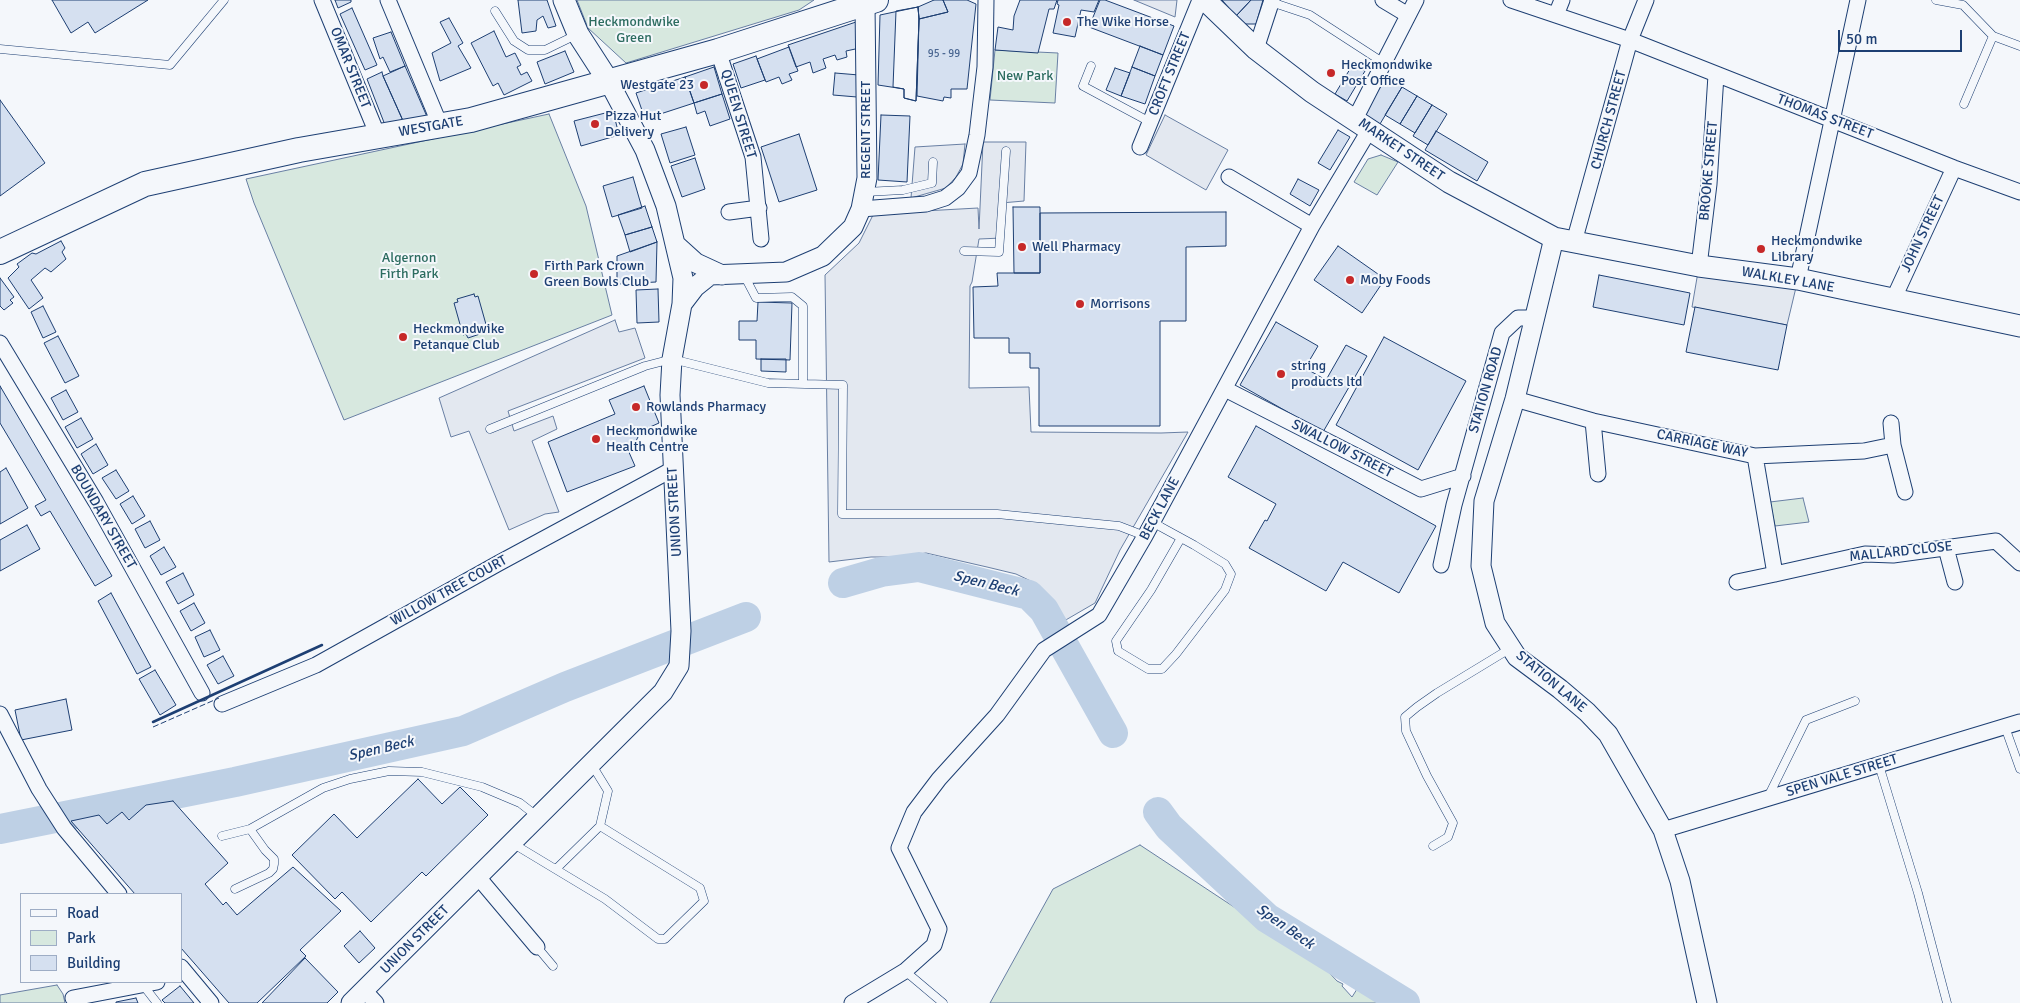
<!DOCTYPE html>
<html>
<head>
<meta charset="utf-8">
<style>
	body { margin:0 }
	#map { position:relative; width:2020px; height:1003px; overflow:hidden; background:#f4f7fb; font-family:Signika,sans-serif }
	canvas { display:block }
	.legend { position:absolute; left:20px; top:893px; width:162px; height:90px; box-sizing:border-box; background:#f4f7fb; border:1px solid #9eadc5; margin:0; padding:6px 9px; list-style:none; font-size:15px; color:#1d3f73 }
	.legend li { display:flex; align-items:center; gap:10px; height:25px }
	.legend b { width:25px; border:1px solid #9eadc5 }
	.scale { position:absolute; left:1838px; top:30px; width:124px; height:22px; box-sizing:border-box; border:2px solid #1d3f73; border-top:0; padding-left:6px; font-size:15px; line-height:18px; white-space:nowrap; color:#1d3f73; -webkit-text-stroke:4px #f4f7fb; paint-order:stroke }
</style>
</head>
<body>
<div id="map">
<canvas width="2020" height="1003"></canvas>
<ul class="legend">
<li><b style="height:6px;background:#f4f7fb"></b>Road</li>
<li><b style="height:14px;background:#d7e8df"></b>Park</li>
<li><b style="height:14px;background:#d5e0f0"></b>Building</li>
</ul>
<div class="scale">50 m</div>
</div>
<script>
const context = document.querySelector('canvas').getContext('2d');
context.lineJoin = 'round';
function fillPath(path, color) { context.fillStyle = color; context.fill(path, 'evenodd'); }
const poly = rows => new Path2D(rows.map(r => 'M' + r).join(''));
function strokePath(path, color, width, dash) { context.strokeStyle = color; context.lineWidth = width; context.lineCap = dash ? 'butt' : 'round'; context.setLineDash(dash || []); context.stroke(path); }
function write(font, color, halo, rows, align = 'center') {
  context.font = font + ' Signika,sans-serif'; context.lineWidth = 4; context.setLineDash([]); context.textBaseline = 'middle'; context.strokeStyle = halo; context.fillStyle = color; for (const [text, x, y, turn = 0] of rows) {
    context.save(); context.translate(x, y); context.rotate((+turn || 0) * Math.PI / 180); context.textAlign = isNaN(turn) ? turn : align; if (halo) context.strokeText(text, 0, 0); context.fillText(text, 0, 0); context.restore();
  }
}
const green = poly([
	[577,0,814,0,799,10,626,63,588,28,577,0],
	[995,50,1058,53,1055,103,990,100,995,50],
	[549,114,586,206,612,315,344,420,254,203,246,179,549,114],
	[1381,155,1398,162,1377,195,1354,182,1368,159,1381,155],
	[1803,498,1809,522,1775,526,1770,502,1803,498],
	[1140,845,1322,965,1337,981,1343,984,1342,986,1352,997,1364,978,1411,1003,990,1003,1053,889,1140,845],
	[57,985,63,994,65,1003,0,1003,0,995,57,985]
]);
fillPath(green, '#d7e8df');
strokePath(green, '#687fa3', 1);
const parking = poly([
	[1134,0,1177,0,1175,17,1134,0],
	[1165,115,1228,150,1206,190,1146,155,1165,115],
	[983,142,1026,142,1024,201,1001,203,1002,238,979,239,972,282,970,286,969,388,1029,387,1031,432,1161,433,1188,432,1120,550,1095,603,1064,621,1037,584,1016,574,987,567,926,553,898,557,871,557,829,562,825,275,859,243,875,211,887,213,978,208,979,229,983,142],
	[965,144,963,164,956,177,946,188,911,198,915,147,965,144],
	[1699,266,1798,279,1787,325,1692,307,1699,266],
	[615,320,619,332,635,328,645,358,508,411,514,431,553,416,557,429,532,441,559,512,545,514,509,530,469,431,451,437,439,398,615,320]
]);
fillPath(parking, '#e3e8f0');
strokePath(parking, '#687fa3', 1);
strokePath(poly([
	[843,583,881,572,919,567,1029,595,1044,610,1113,733],
	[1158,812,1169,827,1267,918,1405,1003],
	[0,829,235,782,463,731,565,687,746,617]
]), '#bed0e5', 30);
const building = poly([
	[52,0,148,0,95,33,88,22,71,33,52,0],
	[335,0,351,0,351,2,338,8,335,0],
	[518,0,547,0,556,26,548,28,543,16,537,20,536,31,522,33,518,0],
	[934,0,943,0,948,12,919,19,918,7,934,0],
	[943,0,967,0,976,4,967,89,951,89,951,98,944,97,943,101,917,96,919,19,948,12,943,0],
	[1020,0,1057,0,1054,9,1049,9,1038,53,995,50,998,27,1013,30,1014,16,1020,0],
	[1058,0,1099,0,1094,12,1081,10,1075,37,1053,33,1059,5,1057,4,1058,0],
	[1100,0,1105,0,1174,26,1163,55,1089,27,1100,0],
	[1222,0,1251,0,1236,16,1222,0],
	[1251,0,1263,0,1256,24,1245,24,1236,16,1251,0],
	[918,7,919,19,916,101,904,98,904,89,878,85,880,15,918,7],
	[918,7,919,19,916,101,904,98,904,89,893,87,896,11,918,7],
	[352,8,377,65,365,70,340,14,352,8],
	[449,18,463,43,458,46,471,68,440,81,432,53,451,43,440,22,449,18],
	[859,21,860,48,846,51,847,57,837,60,835,55,823,59,826,68,813,73,810,62,796,67,788,45,859,21],
	[494,31,506,57,515,53,521,65,517,67,521,75,527,72,532,81,504,95,498,83,493,86,471,43,494,31],
	[391,32,405,66,390,72,383,57,380,59,373,38,391,32],
	[1140,46,1163,55,1155,76,1132,67,1140,46],
	[789,47,798,71,789,74,792,80,782,84,779,77,766,82,757,59,789,47],
	[565,51,574,72,545,84,537,62,565,51],
	[756,56,765,80,741,88,733,64,756,56],
	[1353,64,1365,71,1347,101,1335,94,1353,64],
	[405,66,428,119,404,123,383,76,405,66],
	[714,67,722,94,694,103,685,77,714,67],
	[1132,67,1155,76,1145,104,1121,96,1132,67],
	[1115,68,1130,73,1121,96,1106,90,1115,68],
	[382,72,383,76,404,123,385,125,367,79,382,72],
	[835,73,859,75,857,97,833,95,835,73],
	[685,77,694,103,645,119,636,93,685,77],
	[1386,77,1402,87,1380,124,1364,114,1386,77],
	[1402,87,1417,96,1400,124,1385,115,1402,87],
	[722,94,730,119,710,126,705,111,697,114,694,103,722,94],
	[1417,96,1432,105,1415,133,1400,124,1417,96],
	[0,100,45,163,0,196,0,100],
	[1432,105,1447,114,1428,145,1413,136,1432,105],
	[613,111,619,135,581,146,574,121,613,111],
	[881,115,910,116,907,182,878,180,881,115],
	[686,127,695,155,670,163,661,134,686,127],
	[1338,130,1350,137,1330,170,1318,163,1338,130],
	[1436,131,1488,162,1477,181,1425,150,1436,131],
	[799,134,817,190,779,202,761,147,799,134],
	[695,158,705,189,682,197,671,166,695,158],
	[633,177,642,208,612,217,603,186,633,177],
	[1298,179,1319,190,1310,206,1290,194,1298,179],
	[645,206,652,227,625,235,618,215,645,206],
	[1013,207,1040,207,1040,273,1014,273,1013,207],
	[1226,212,1226,246,1186,247,1186,321,1160,321,1160,426,1039,426,1039,368,1030,368,1030,353,1009,353,1009,338,974,338,973,287,998,286,997,273,1040,273,1040,213,1226,212],
	[652,227,657,242,630,252,625,235,652,227],
	[61,241,65,248,62,252,66,259,51,272,45,268,31,280,43,298,29,309,8,278,19,267,17,264,32,253,36,254,61,241],
	[657,242,656,282,617,284,617,256,657,242],
	[1338,246,1385,279,1362,313,1314,280,1338,246],
	[1599,275,1690,293,1684,325,1593,307,1599,275],
	[0,278,14,297,10,300,13,303,4,310,0,306,0,278],
	[658,289,659,322,637,323,636,290,658,289],
	[474,294,475,297,478,296,487,328,485,328,486,332,468,338,466,334,463,335,454,303,458,302,457,299,474,294],
	[758,302,792,303,790,360,756,359,756,340,739,340,739,321,757,321,758,302],
	[43,306,56,332,43,338,31,312,43,306],
	[1695,307,1787,325,1778,370,1686,352,1695,307],
	[1276,322,1318,346,1305,368,1326,380,1346,345,1367,356,1323,432,1240,385,1276,322],
	[58,336,79,376,65,383,44,343,58,336],
	[1384,337,1466,381,1418,470,1336,425,1384,337],
	[761,359,786,359,786,372,761,371,761,359],
	[0,386,112,576,95,586,50,511,41,516,35,506,46,500,0,423,0,386],
	[644,386,659,423,641,431,635,443,628,450,635,466,567,492,548,442,615,414,609,400,644,386],
	[66,390,78,412,63,420,51,398,66,390],
	[81,418,93,439,77,448,65,427,81,418],
	[1256,426,1436,526,1399,593,1343,562,1326,591,1249,548,1265,520,1267,521,1276,504,1228,477,1256,426],
	[96,444,108,465,93,474,81,454,96,444],
	[6,468,28,508,0,524,0,472,6,468],
	[116,470,129,491,116,499,102,478,116,470],
	[133,496,145,516,132,524,120,504,133,496],
	[150,521,160,540,145,548,135,529,150,521],
	[27,525,40,549,0,571,0,540,27,525],
	[164,547,176,567,161,575,150,556,164,547],
	[183,573,194,595,178,604,166,582,183,573],
	[111,593,151,667,137,674,98,601,111,593],
	[194,603,205,623,191,631,180,611,194,603],
	[210,630,220,650,204,657,195,637,210,630],
	[223,656,234,676,218,684,207,665,223,656],
	[155,670,176,705,160,715,139,679,155,670],
	[66,699,72,730,21,740,15,710,66,699],
	[418,779,442,804,460,787,488,815,426,876,422,872,371,922,342,892,335,899,292,855,334,814,357,838,418,779],
	[173,801,228,863,205,884,223,905,226,902,237,915,293,867,341,911,300,950,306,956,257,1003,229,1003,181,948,181,894,135,894,71,821,99,815,107,824,122,812,129,820,146,805,173,801],
	[360,931,375,948,359,963,344,946,360,931],
	[305,958,338,992,327,1003,262,1003,305,958],
	[180,986,194,1003,165,1003,162,1000,180,986],
	[136,998,138,1003,116,1003,116,1002,136,998]
]);
fillPath(building, '#d5e0f0');
strokePath(building, '#1d3f73', 1);
const service = poly([
	[1936,0,1963,5,1993,36,2020,46],
	[1271,2,1310,15,1384,63],
	[495,11,514,41,528,50,545,50,578,34],
	[0,49,170,65,224,0],
	[1091,66,1083,86,1150,122],
	[1964,104,1993,36],
	[865,192,903,190,932,183,933,162],
	[964,251,999,252,1006,151],
	[744,275,756,298,792,297,803,306,803,384],
	[490,429,645,366,672,359,768,383,843,385,842,514,997,514,1119,526,1145,536],
	[1153,522,1161,527,1194,545,1225,564,1231,574,1225,590,1176,654,1162,669,1148,669,1118,651,1116,641,1151,590,1181,538],
	[2005,727,2020,769],
	[1879,765,1918,893,1947,1003],
	[1768,797,1806,720,1855,701],
	[222,836,250,829,323,788,350,779,389,771,422,772,482,787,520,803,538,817],
	[512,843,605,899,658,939,665,939,704,901,700,888,600,826,608,791,592,765],
	[1433,846,1448,837,1453,823,1427,776,1406,731,1405,717,1417,707,1437,693,1511,648],
	[556,869,600,826],
	[235,889,269,873,273,869,274,864,274,859,265,850,250,829],
	[537,947,553,966],
	[905,971,943,1003],
	[143,985,157,1003]
]);
const minor = poly([
	[322,0,378,136],
	[388,0,440,125],
	[1383,0,1408,15],
	[1511,0,1630,40,1954,168,2020,192],
	[1556,15,1562,0],
	[1256,49,1272,0],
	[718,51,753,157,761,239],
	[1355,119,1416,0],
	[1140,147,1200,0],
	[1229,177,1312,226],
	[861,209,926,204,945,198,958,188,969,173,977,135,985,67,986,0],
	[729,212,759,208],
	[1574,242,1630,40,1646,0],
	[1699,266,1709,184,1716,75],
	[1798,279,1858,0],
	[1893,300,1954,168],
	[0,343,96,502,202,693],
	[1225,389,1421,489,1463,476],
	[1515,399,1593,421,1755,456,1864,451,1893,445],
	[1593,421,1598,474],
	[1891,423,1893,445,1905,492],
	[1755,456,1775,574,1865,554,1893,555,1996,541,2020,563],
	[1946,548,1955,582],
	[1441,565,1454,505,1502,333,1518,318,1534,318],
	[1737,582,1775,574],
	[222,704,316,665,499,563,673,469],
	[0,714,39,789,64,828,119,894],
	[1663,830,2020,722],
	[478,877,537,947],
	[181,967,211,1003],
	[364,990,376,1003],
	[73,998,157,982],
	[852,1003,905,971,934,945,939,929,899,848,914,812,939,779,997,715,1044,650,1099,615,1145,536,1312,226,1370,129]
]);
const tertiary = poly([
	[1554,238,1515,399,1484,501,1481,566,1495,623,1517,657,1560,689,1587,712,1608,734,1663,830,1680,881,1707,1003],
	[675,244,696,263,722,275],
	[682,304,695,287,710,275,786,272,823,256,853,227,861,209,867,178,865,4],
	[351,1003,663,692,679,666,681,631,670,395,672,359,682,304,683,278,666,206,645,150,609,82]
]);
const secondary = poly([
	[564,0,578,34,609,82],
	[1205,0,1256,49,1312,92,1449,182,1554,238,1699,266,1798,279,2020,326]
]);
const primary = poly([
	[0,252,145,184,299,150,471,120,718,51,876,0]
]);
strokePath(service, '#1d3f73', 9);
strokePath(minor, '#1d3f73', 17);
strokePath(tertiary, '#1d3f73', 21);
strokePath(secondary, '#1d3f73', 23);
strokePath(primary, '#1d3f73', 26);
strokePath(service, '#f4f7fb', 8);
strokePath(minor, '#f4f7fb', 15);
strokePath(tertiary, '#f4f7fb', 19);
strokePath(secondary, '#f4f7fb', 21);
strokePath(primary, '#f4f7fb', 24);
strokePath(poly([
	[153,727,219,698]
]), '#1d3f73', 1, [6, 2.5]);
strokePath(poly([
	[153,722,322,645]
]), '#1d3f73', 2.5);
for (const [x, y, r, color] of [
	[1067,22,5,"#c62828"],
	[1331,73,5,"#c62828"],
	[704,85,5,"#c62828"],
	[595,124,5,"#c62828"],
	[1022,247,5,"#c62828"],
	[1761,249,5,"#c62828"],
	[534,274,5,"#c62828"],
	[1350,280,5,"#c62828"],
	[1080,304,5,"#c62828"],
	[403,337,5,"#c62828"],
	[1281,374,5,"#c62828"],
	[636,407,5,"#c62828"],
	[596,439,5,"#c62828"]
]) { const dot = new Path2D(); dot.arc(x, y, r, 0, 2 * Math.PI); context.fillStyle = color; context.fill(dot); strokePath(dot, '#f4f7fb', 2); }
write('11px', '#4b6792', null, [
	["95 - 99",944,54]
]);
write('14px', '#2c6c60', '#f4f7fb', [
	["Heckmondwike",634,22],
	["Green",634,38],
	["New Park",1025,76],
	["Algernon",409,258],
	["Firth Park",409,274]
]);
write('14px', '#1d3f73', '#f4f7fb', [
	["The Wike Horse",1077,22],
	["Heckmondwike",1341,65],
	["Post Office",1341,81],
	["Westgate 23",694,85,"right"],
	["Pizza Hut",605,116],
	["Delivery",605,132],
	["Heckmondwike",1771,241],
	["Library",1771,257],
	["Well Pharmacy",1032,247],
	["Firth Park Crown",544,266],
	["Green Bowls Club",544,282],
	["Moby Foods",1360,280],
	["Morrisons",1090,304],
	["Heckmondwike",413,329],
	["Petanque Club",413,345],
	["string",1291,366],
	["products ltd",1291,382],
	["Rowlands Pharmacy",646,407],
	["Heckmondwike",606,431],
	["Health Centre",606,447]
], 'left');
write('14px', '#1d3f73', '#f4f7fb', [
	["OMAR STREET",350,68,68],
	["CROFT STREET",1170,74,-68],
	["QUEEN STREET",738,114,73],
	["THOMAS STREET",1825,117,21],
	["CHURCH STREET",1609,120,-75],
	["WESTGATE",431,127,-10],
	["REGENT STREET",866,130,-90],
	["MARKET STREET",1401,150,34],
	["BROOKE STREET",1709,171,-85],
	["JOHN STREET",1923,234,-65],
	["WALKLEY LANE",1788,280,10],
	["STATION ROAD",1486,390,-74],
	["CARRIAGE WAY",1702,444,12],
	["SWALLOW STREET",1342,449,27],
	["BECK LANE",1160,509,-62],
	["UNION STREET",675,512,-93],
	["BOUNDARY STREET",103,517,60],
	["MALLARD CLOSE",1901,552,-6],
	["WILLOW TREE COURT",449,591,-29],
	["STATION LANE",1551,682,40],
	["SPEN VALE STREET",1842,776,-17],
	["UNION STREET",415,940,-45]
]);
write('italic 15px', '#1d3f73', '#f4f7fb', [
	["Spen Beck",986,584,14],
	["Spen Beck",381,749,-13],
	["Spen Beck",1285,927,35]
]);
</script>
</body>
</html>
